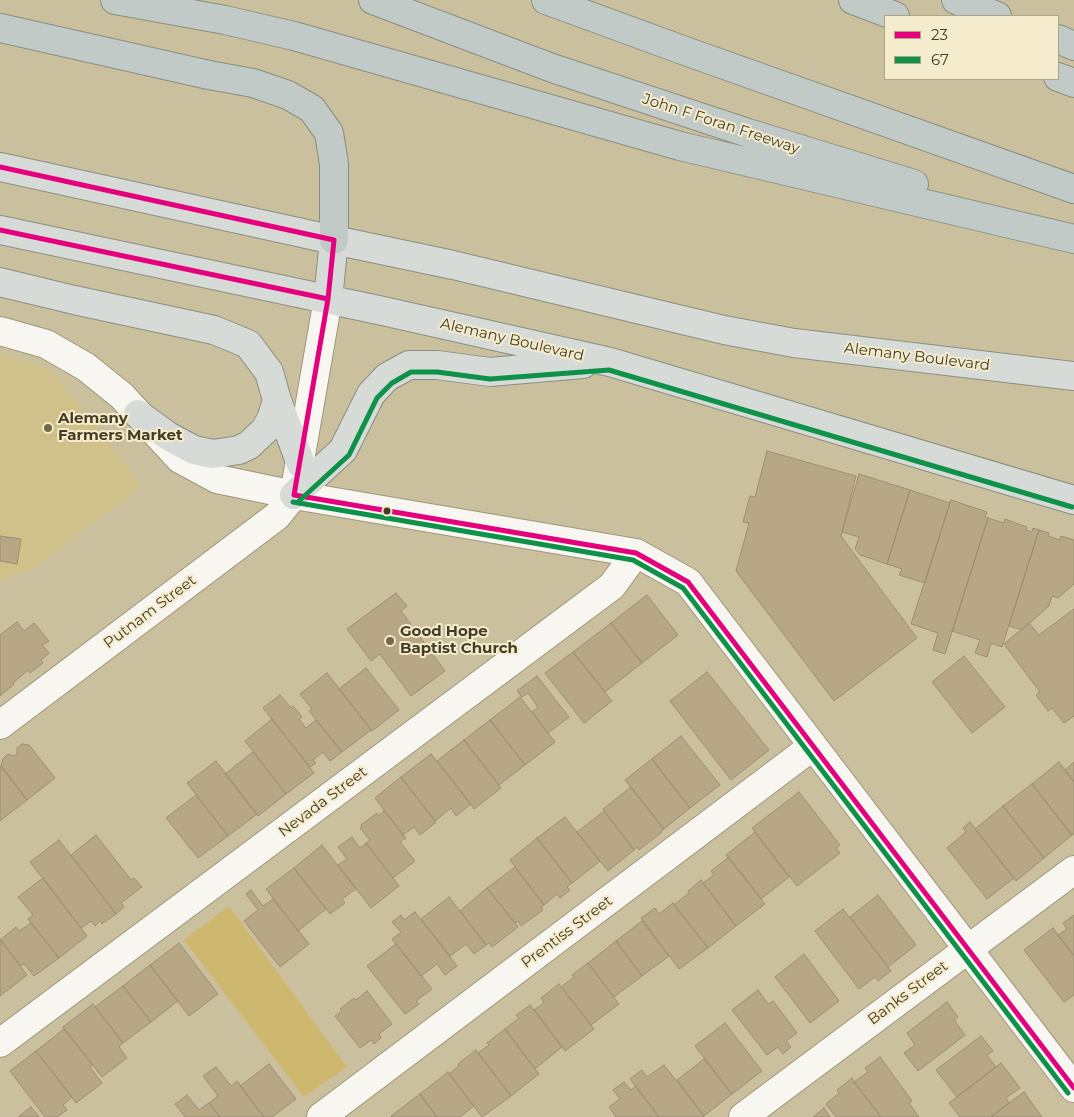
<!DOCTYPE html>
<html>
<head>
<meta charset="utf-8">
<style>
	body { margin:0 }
	#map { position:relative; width:1074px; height:1117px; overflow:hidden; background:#cbc09e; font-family:Montserrat,sans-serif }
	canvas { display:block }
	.legend { position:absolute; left:884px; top:15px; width:175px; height:65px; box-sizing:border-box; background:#f5ebcd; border:1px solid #aea589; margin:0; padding:6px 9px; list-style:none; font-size:15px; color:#443c23 }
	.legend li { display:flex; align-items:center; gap:10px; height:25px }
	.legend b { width:25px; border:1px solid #aea589 }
</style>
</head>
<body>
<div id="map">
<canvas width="1074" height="1117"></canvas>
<ul class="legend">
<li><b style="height:6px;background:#e5007d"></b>23</li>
<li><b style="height:6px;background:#0e9148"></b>67</li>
</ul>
</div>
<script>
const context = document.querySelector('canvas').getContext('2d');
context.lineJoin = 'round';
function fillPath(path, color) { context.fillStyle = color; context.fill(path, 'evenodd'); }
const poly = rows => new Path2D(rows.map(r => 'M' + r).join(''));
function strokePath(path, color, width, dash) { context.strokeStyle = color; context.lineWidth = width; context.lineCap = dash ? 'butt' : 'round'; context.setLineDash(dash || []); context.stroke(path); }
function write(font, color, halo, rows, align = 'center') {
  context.font = font + ' Montserrat,sans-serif'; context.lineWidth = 4; context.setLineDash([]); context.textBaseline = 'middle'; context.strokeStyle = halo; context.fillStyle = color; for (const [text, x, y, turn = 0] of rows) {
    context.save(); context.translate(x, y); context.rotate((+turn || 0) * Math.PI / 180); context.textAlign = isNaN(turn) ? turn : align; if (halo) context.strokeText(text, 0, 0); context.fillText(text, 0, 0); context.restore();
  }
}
fillPath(poly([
	[0,354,52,370,142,486,32,569,0,581]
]), '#d0c08a');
fillPath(poly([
	[229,906,347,1067,304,1097,184,940]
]), '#ceb870');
const building = poly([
	[767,451,856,476,841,536,917,638,834,701,736,571,749,523,743,522,750,496,755,497,767,451],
	[859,474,910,490,887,564,860,555,855,549,859,537,842,532,859,474],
	[910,490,950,503,925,583,899,575,902,569,887,564,910,490],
	[951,500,987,512,985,517,988,518,945,654,933,650,938,633,911,624,951,500],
	[988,518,1004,523,1005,519,1027,527,1026,530,1032,532,1033,528,1039,530,1002,647,991,643,987,657,975,653,980,640,952,631,988,518],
	[1039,530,1049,533,1048,536,1060,540,1061,536,1074,540,1074,584,1058,598,1052,596,1049,606,1022,630,1009,626,1039,530],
	[0,536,21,539,17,564,0,561,0,536],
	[396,593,407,606,401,611,445,671,411,696,380,654,371,661,347,629,396,593],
	[647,595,678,635,642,663,611,623,647,595],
	[1074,609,1074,716,1064,723,1052,708,1048,711,1036,695,1040,692,1004,644,1029,623,1039,635,1074,609],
	[17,622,24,631,34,623,49,641,42,645,49,653,41,660,43,663,30,673,28,670,13,683,14,684,0,696,0,635,17,622],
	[611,623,642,663,605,692,573,652,611,623],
	[573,652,612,701,584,723,545,673,573,652],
	[964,656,1005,707,972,733,932,682,964,656],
	[366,668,399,710,372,731,339,689,366,668],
	[707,672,769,750,731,780,670,701,707,672],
	[327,673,371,730,342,752,309,711,312,709,300,694,327,673],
	[537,676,569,717,548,733,532,712,538,707,528,693,522,697,517,691,537,676],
	[280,695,291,708,293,706,302,717,299,719,306,728,316,720,342,752,330,761,323,752,313,760,316,763,310,767,263,708,280,695],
	[520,697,555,742,525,765,490,720,520,697],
	[272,719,314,773,286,794,245,741,272,719],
	[490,720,525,765,499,785,464,740,490,720],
	[681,736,720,785,690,808,652,759,681,736],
	[464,740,501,788,474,809,437,761,464,740],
	[22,744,29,745,55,778,27,800,1,766,3,759,8,754,14,756,17,754,17,748,22,744],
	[253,752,286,794,258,816,225,774,253,752],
	[431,754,471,804,456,816,451,808,435,821,401,777,431,754],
	[652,759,690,808,664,829,625,780,652,759],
	[216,761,257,814,228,836,187,783,216,761],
	[1059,762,1074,782,1074,834,1072,835,1032,784,1059,762],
	[1074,762,1074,782,1065,770,1074,762],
	[1,766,27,800,0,821,0,767,1,766],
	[401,777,436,822,420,835,414,827,403,835,375,798,401,777],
	[1032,784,1072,835,1044,858,1003,806,1032,784],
	[631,787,664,829,661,831,662,832,639,850,637,847,634,850,603,809,631,787],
	[799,792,840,845,836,848,840,853,797,886,752,828,799,792],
	[196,795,228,836,198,858,166,818,196,795],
	[1003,806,1044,858,1016,881,975,829,1003,806],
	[384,811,406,838,400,842,415,861,393,878,366,843,370,840,360,828,362,827,361,825,377,813,378,816,384,811],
	[604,811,634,850,608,871,577,832,604,811],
	[565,817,600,861,572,883,537,838,565,817],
	[970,822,1014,878,987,899,947,848,966,832,963,828,970,822],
	[755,832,789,877,761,899,726,855,755,832],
	[96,835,131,880,134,878,142,887,121,903,124,907,116,914,71,855,96,835],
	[352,837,360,848,366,843,399,886,371,908,338,865,347,859,338,847,352,837],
	[537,838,572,883,567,887,570,890,560,898,557,894,544,905,510,860,537,838],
	[59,840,116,914,102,924,100,921,95,926,91,921,81,928,30,862,59,840],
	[322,845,356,889,342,899,345,903,330,914,294,868,322,845],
	[729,857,765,904,736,926,703,883,714,875,711,871,729,857],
	[515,867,544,905,541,907,543,910,521,926,518,921,515,923,487,888,515,867],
	[294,868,326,909,298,931,266,889,294,868],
	[43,878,87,936,59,958,28,919,33,915,18,897,43,878],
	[701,880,736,926,708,948,674,905,689,893,688,891,701,880],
	[487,888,518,927,492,947,489,943,486,945,460,911,487,888],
	[251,890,263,906,273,899,309,944,280,967,244,921,258,910,246,894,251,890],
	[878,895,916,945,888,967,850,917,878,895],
	[449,897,486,945,474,954,466,944,450,956,421,919,449,897],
	[673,903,708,948,679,969,641,918,655,908,659,914,673,903],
	[843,909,891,971,878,981,875,977,859,989,815,931,843,909],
	[415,912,457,966,445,975,437,964,421,976,392,939,401,932,392,922,401,915,404,920,415,912],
	[1074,915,1074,956,1058,935,1067,929,1063,923,1074,915],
	[642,921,669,956,642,976,616,941,642,921],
	[31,923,59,958,34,976,24,964,21,966,0,940,16,927,19,931,31,923],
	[1053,928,1074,956,1074,995,1064,1002,1024,950,1053,928],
	[0,939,27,975,0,996,0,939],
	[616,941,642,976,614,997,588,963,616,941],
	[179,943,218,994,189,1016,150,965,179,943],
	[396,944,432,989,416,1001,419,1004,405,1014,367,966,396,944],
	[804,954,839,1001,810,1023,775,977,804,954],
	[588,963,619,1004,591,1025,561,987,574,977,572,975,588,963],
	[150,965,178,1001,151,1022,123,986,150,965],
	[559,984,594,1029,565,1051,534,1010,544,1003,541,998,559,984],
	[123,986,151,1022,123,1043,95,1007,123,986],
	[758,990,768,1004,773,1001,797,1033,786,1041,791,1047,783,1054,778,1047,767,1055,732,1010,758,990],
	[367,991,392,1024,379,1034,381,1038,374,1044,371,1040,360,1048,335,1016,342,1011,340,1009,354,998,356,1000,367,991],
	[947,1002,958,1017,954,1020,965,1035,918,1071,904,1053,915,1045,907,1033,947,1002],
	[93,1004,123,1043,119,1047,127,1058,102,1077,63,1027,93,1004],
	[530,1005,562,1047,535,1069,505,1029,519,1018,516,1015,530,1005],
	[725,1023,762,1071,732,1094,695,1046,725,1023],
	[64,1029,93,1065,90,1067,102,1083,76,1103,36,1051,64,1029],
	[505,1029,539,1074,511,1096,478,1053,489,1045,487,1043,505,1029],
	[981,1036,993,1051,987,1055,996,1067,957,1097,936,1070,981,1036],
	[476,1050,511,1096,482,1117,449,1074,459,1066,458,1064,476,1050],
	[36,1051,72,1097,63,1105,67,1110,57,1117,45,1117,10,1071,36,1051],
	[880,1057,912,1101,909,1103,919,1117,881,1117,854,1082,868,1072,865,1068,880,1057],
	[704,1059,732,1094,704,1116,677,1080,704,1059],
	[1001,1063,1020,1088,1006,1098,1009,1103,991,1117,960,1117,949,1103,1001,1063],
	[269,1064,296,1099,272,1117,264,1117,240,1086,269,1064],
	[664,1065,704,1116,702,1117,659,1117,630,1079,642,1070,647,1077,664,1065],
	[216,1067,231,1086,237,1081,264,1117,220,1117,209,1103,218,1096,203,1076,216,1067],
	[448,1072,474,1106,460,1117,437,1117,420,1094,448,1072],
	[852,1078,854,1082,881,1117,836,1117,826,1104,839,1093,837,1090,852,1078],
	[624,1082,631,1090,636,1086,659,1117,616,1117,609,1107,620,1099,613,1090,624,1082],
	[1024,1092,1042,1117,991,1117,1009,1103,1024,1092],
	[420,1094,437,1117,392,1117,391,1116,420,1094],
	[187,1095,199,1110,209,1103,220,1117,185,1117,175,1104,187,1095],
	[31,1107,39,1117,18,1117,31,1107],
	[824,1108,830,1117,813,1117,824,1108]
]);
fillPath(building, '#b8a785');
strokePath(building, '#9b8e76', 1);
const street = poly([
	[0,331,46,344,86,367,122,396,180,459,217,479,294,495,636,553,688,582,1074,1088],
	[0,725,277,516,294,495,328,299],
	[0,1043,612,586,636,553],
	[321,1117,813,746],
	[743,1117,1074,870]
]);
const primary = poly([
	[0,167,334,240,453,265,724,330,794,343,1074,376],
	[0,230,383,311,610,362,1074,500],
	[0,282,74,300,214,330,248,344,269,372,277,400,301,464],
	[328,299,334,240],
	[138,414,168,436,194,450,213,454,239,450,249,445,265,430,272,417,277,400],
	[294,495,343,450,371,394,387,377,409,365,437,365,490,372,583,364]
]);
const highway = poly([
	[115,0,225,20,294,36,680,146,1074,239],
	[373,0,552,68,748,133,914,184],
	[546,0,688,52,1074,189],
	[853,0,895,16],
	[956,0,997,16],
	[0,28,209,75,253,83,288,95,312,109,329,133,334,164,334,240],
	[1058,39,1074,46],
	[1058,77,1074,83]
]);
strokePath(street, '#9e967b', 30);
strokePath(primary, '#898e80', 30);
strokePath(highway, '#898e80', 30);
strokePath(street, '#f7f6f0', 28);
strokePath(primary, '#d7dbd8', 28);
strokePath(highway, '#c2cac8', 28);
strokePath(poly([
	[0,167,334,240,328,299,294,495],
	[0,230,328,299],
	[294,495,636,553,688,582,1074,1088]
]), '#e5007d', 5);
strokePath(poly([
	[299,501,349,455,377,398,392,383,411,372,437,372,490,379,609,370,1072,507],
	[293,502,633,560,683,588,1068,1093]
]), '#0e9148', 5);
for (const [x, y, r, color] of [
	[48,428,5,"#736a4e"],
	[387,511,4.5,"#443c23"],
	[390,641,5,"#736a4e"]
]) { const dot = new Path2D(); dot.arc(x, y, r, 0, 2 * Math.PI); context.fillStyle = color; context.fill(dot); strokePath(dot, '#f5ebcd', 2); }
write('15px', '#443c23', '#f5ebcd', [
	["John F Foran Freeway",721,124,18],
	["Alemany Boulevard",512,340,13],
	["Alemany Boulevard",917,357,7],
	["Putnam Street",150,612,-37],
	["Nevada Street",323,802,-37],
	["Prentiss Street",567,932,-37],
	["Banks Street",908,993,-37]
]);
write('bold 15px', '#443c23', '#f5ebcd', [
	["Alemany",58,419],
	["Farmers Market",58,436],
	["Good Hope",400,632],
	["Baptist Church",400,649]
], 'left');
</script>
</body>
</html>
